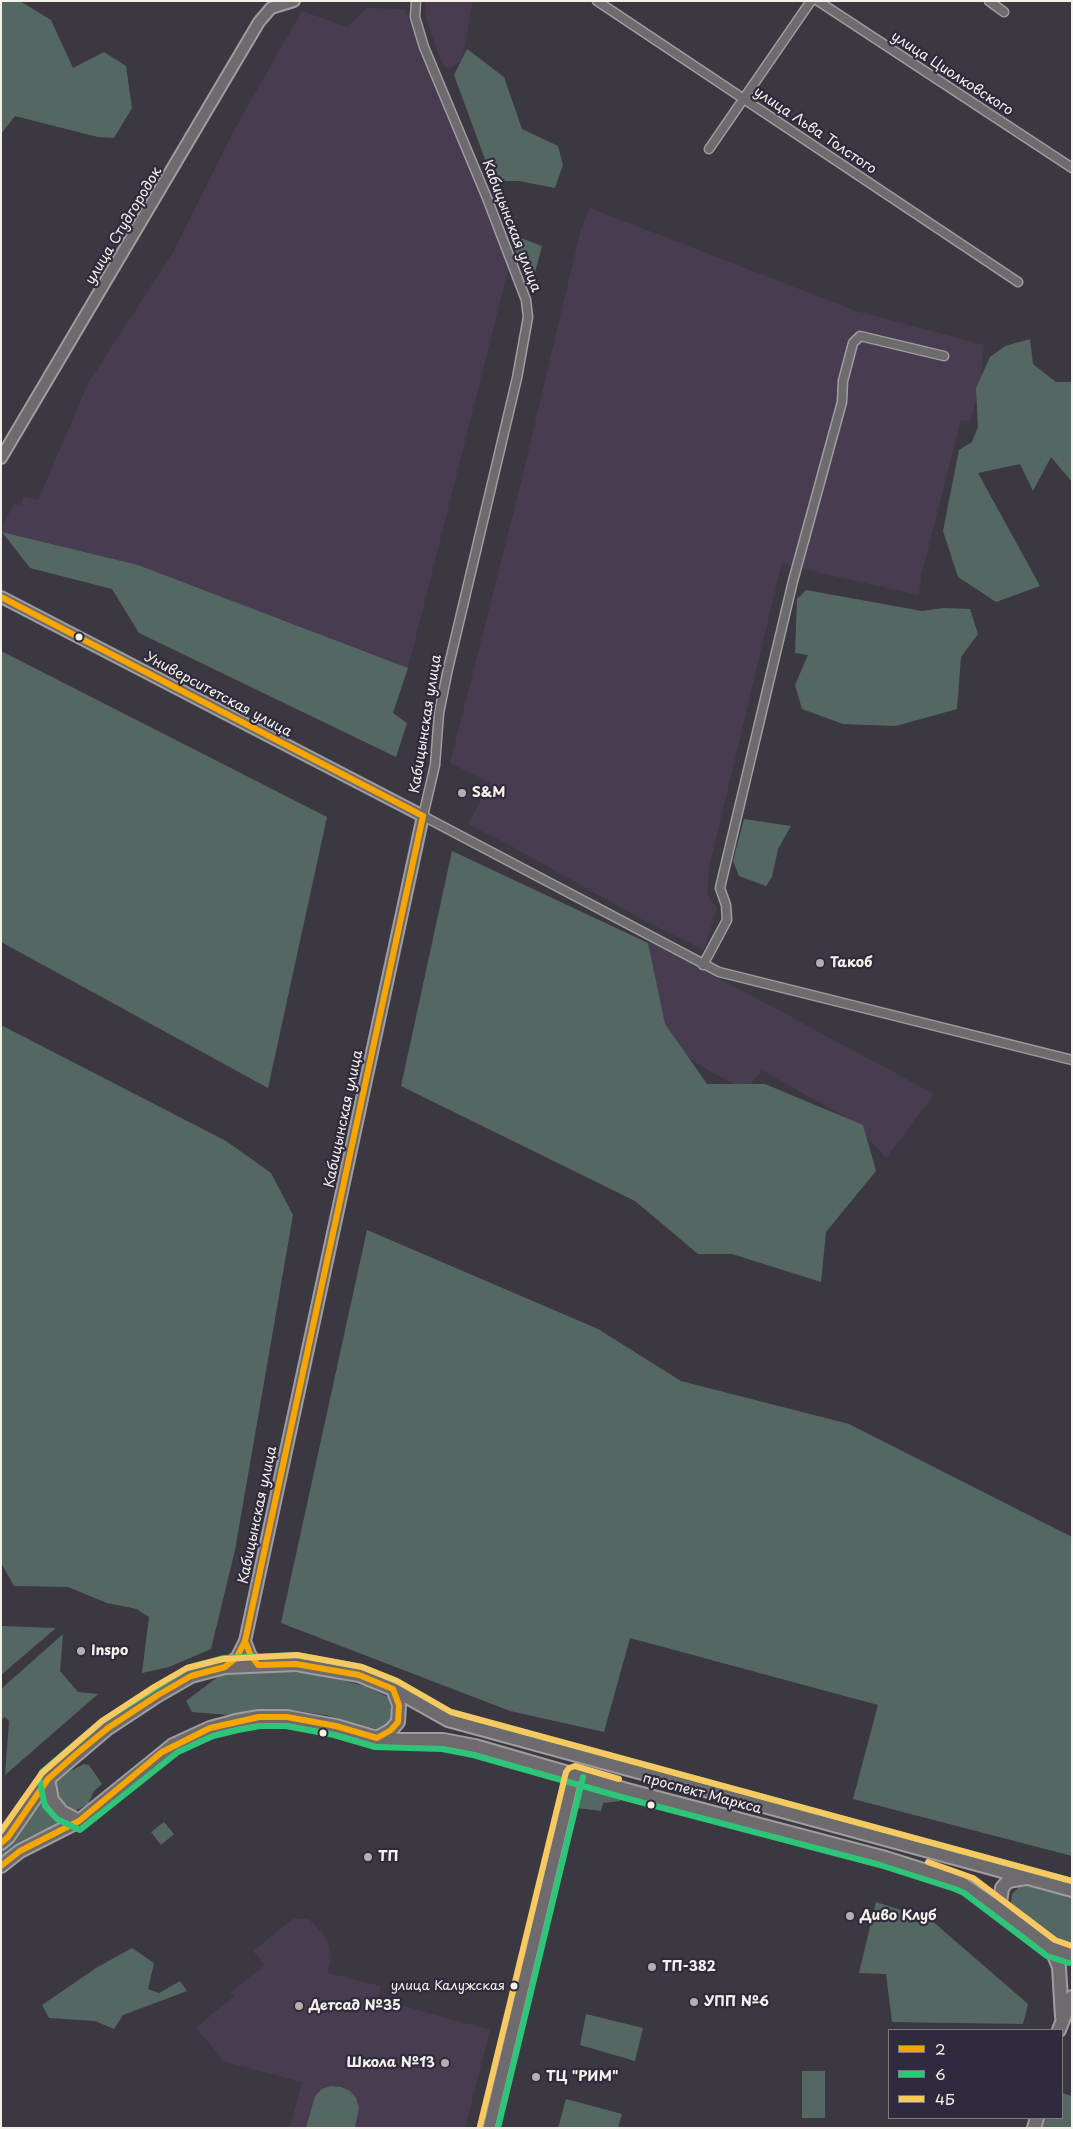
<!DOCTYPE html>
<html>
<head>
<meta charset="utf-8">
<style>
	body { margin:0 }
	#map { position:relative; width:1073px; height:2129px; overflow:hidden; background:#3c3842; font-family:"Playpen Sans",sans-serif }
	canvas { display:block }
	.frame { position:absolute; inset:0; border:2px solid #f4f1e8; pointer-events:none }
	.legend { position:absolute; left:888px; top:2029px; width:175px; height:90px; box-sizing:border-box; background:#2f2a3d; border:1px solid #7e7a81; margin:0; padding:6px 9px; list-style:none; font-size:15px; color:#f4f1e8 }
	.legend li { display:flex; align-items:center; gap:10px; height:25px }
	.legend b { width:25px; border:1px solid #7e7a81 }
</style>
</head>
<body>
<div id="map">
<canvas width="1073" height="2129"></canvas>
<div class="frame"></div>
<ul class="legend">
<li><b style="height:6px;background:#f7a600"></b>2</li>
<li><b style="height:6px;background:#2dc577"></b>6</li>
<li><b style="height:6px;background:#f8c861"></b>4Б</li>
</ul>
</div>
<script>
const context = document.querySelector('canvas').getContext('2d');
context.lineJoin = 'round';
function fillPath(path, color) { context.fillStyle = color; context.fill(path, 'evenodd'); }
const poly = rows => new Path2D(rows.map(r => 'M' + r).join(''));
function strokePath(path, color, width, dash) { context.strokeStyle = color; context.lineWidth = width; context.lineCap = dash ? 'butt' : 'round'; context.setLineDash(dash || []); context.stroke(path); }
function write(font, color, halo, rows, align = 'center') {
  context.font = font + ' "Playpen Sans",sans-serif'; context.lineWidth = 4.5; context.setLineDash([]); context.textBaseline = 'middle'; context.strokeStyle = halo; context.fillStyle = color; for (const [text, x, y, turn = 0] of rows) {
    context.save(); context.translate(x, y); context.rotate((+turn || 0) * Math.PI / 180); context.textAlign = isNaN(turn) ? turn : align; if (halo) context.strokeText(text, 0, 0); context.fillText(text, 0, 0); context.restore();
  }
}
fillPath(poly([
	[425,1,473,1,462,60,449,69,443,65,439,55,426,17],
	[367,8,405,9,509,266,408,668,138,565,2,532,4,523,14,504,21,505,23,497,38,500,89,382,172,254,232,134,302,11,347,27],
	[590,208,856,311,984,345,980,387,970,421,961,420,921,576,919,595,789,566,782,562,709,868,707,894,717,908,704,950,641,919,517,849,468,824,491,783,450,763,518,495,581,229],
	[648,940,934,1094,886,1158,852,1121,762,1070,745,1091,684,1056,661,1018],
	[293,1919,309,1919,327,1939,331,1958,327,1973,381,1986,378,1999,490,2030,465,2128,290,2128,302,2082,225,2062,196,2028,234,1996,231,1992,265,1965,253,1951]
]), '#483d50');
fillPath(poly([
	[1,1,20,1,51,20,73,68,104,52,126,66,132,108,114,138,98,137,15,116,1,134],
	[467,49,504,77,522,129,558,146,563,165,555,188,519,181,493,181,454,75],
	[518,237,542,246,532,284,527,283,512,240],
	[1030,339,1033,364,1056,382,1072,382,1072,482,1051,457,1033,491,1020,464,978,473,1040,586,996,602,958,577,943,531,959,450,972,442,978,427,976,388,990,357,1005,346],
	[2,532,138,565,408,668,393,713,407,723,396,757,139,633,112,589,30,568],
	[806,590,922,611,944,608,970,609,978,634,961,657,957,709,896,726,843,724,802,709,795,685,808,655,795,653,797,599],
	[1,651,327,817,268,1088,1,942],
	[744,819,791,826,778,849,772,877,766,886,739,876,733,861],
	[452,851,648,943,665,1024,707,1084,765,1084,863,1125,876,1171,826,1232,821,1282,732,1254,698,1254,635,1201,401,1086],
	[1,1025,226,1141,271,1173,293,1215,235,1550,211,1649,169,1667,142,1673,149,1617,137,1609,107,1603,68,1587,14,1586,1,1563],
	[367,1230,598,1329,681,1381,849,1424,1072,1537,1072,1856,853,1799,878,1705,630,1638,604,1732,510,1711,281,1623],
	[1,1626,56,1628,1,1675],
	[63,1634,60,1671,78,1692,98,1694,5,1775,9,1721,5,1717,1,1720,1,1689],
	[279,1671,316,1674,365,1686,388,1697,393,1717,387,1727,380,1730,325,1715,291,1710,261,1709,229,1715,192,1712,186,1701,219,1676,234,1673],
	[84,1764,89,1765,102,1784,94,1791,88,1804,75,1811,61,1801,57,1793,56,1782,64,1774],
	[581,1785,621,1797,620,1801,603,1803,601,1811,576,1808,573,1802,577,1788],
	[45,1795,50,1810,63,1821,17,1843,1,1856,1,1851,14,1839],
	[164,1822,174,1834,161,1845,151,1832],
	[1028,1886,1072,1897,1072,1948,1062,1945,1014,1911,1011,1903,1012,1894,1019,1887],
	[876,1902,931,1920,1028,2004,1023,2024,892,2022,886,1974,859,1973],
	[132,1948,154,1963,148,1989,159,1993,180,1981,187,1991,123,2015,114,2029,95,2021,49,2018,42,2005,96,1968],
	[586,2014,643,2028,635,2061,580,2045],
	[802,2071,825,2071,825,2118,802,2118],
	[331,2086,341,2087,350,2091,356,2098,359,2108,355,2128,306,2128,315,2096,322,2089],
	[1062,2093,1072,2096,1072,2128,1042,2128,1045,2118,1062,2118],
	[566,2099,622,2114,618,2128,558,2128]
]), '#556763');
const minor = poly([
	[416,1,415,17,424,47,487,198,526,300,528,317,517,378,448,669,439,713,435,765,423,816,719,972,1072,1060],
	[597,1,1018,282],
	[818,1,1072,168],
	[989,1,1004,12],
	[709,149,811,1],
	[703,965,727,920,726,905,720,888,793,581,842,402,843,381,853,343,860,336,944,356]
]);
const tertiary = poly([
	[1,458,259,22,271,8,294,1],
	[1,597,423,816,245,1641,237,1657,225,1667],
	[245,1641,250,1654,258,1665]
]);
const secondary = poly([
	[489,2128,574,1775]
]);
const primary = poly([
	[377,1738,391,1730,398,1722,399,1705,393,1689],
	[48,1779,52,1800,62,1812,79,1821],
	[1,1843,8,1837,48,1779,108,1728,158,1695,191,1676,225,1667,296,1664,359,1675,393,1689,448,1720,1072,1890],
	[1,1866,20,1851,79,1821,173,1745,210,1728,236,1721,259,1717,287,1717,336,1726,377,1738,401,1740,443,1740,475,1746,627,1790,882,1857,958,1881,1008,1915],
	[1026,1878,1008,1881,1002,1888,1000,1903,1008,1915,1051,1948,1072,1955],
	[1051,1948,1059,1967,1062,2017],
	[1059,2030,1072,1997],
	[1034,2128,1037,2118]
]);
strokePath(minor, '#9f9da0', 11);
strokePath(tertiary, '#9f9da0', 14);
strokePath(secondary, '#9f9da0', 15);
strokePath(primary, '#9f9da0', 16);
strokePath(minor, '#6e6b6e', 8);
strokePath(tertiary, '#6e6b6e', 10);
strokePath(secondary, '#6e6b6e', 11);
strokePath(primary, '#6e6b6e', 12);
strokePath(poly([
	[1,597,423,816],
	[1,1843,8,1837,48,1779,75,1755,108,1728,158,1695,191,1676,225,1667,237,1657,245,1641,423,816],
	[1,1866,20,1851,79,1821,162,1752,210,1728,259,1717,287,1717,336,1726,377,1738,391,1730,398,1722,399,1705,393,1689,359,1675,296,1664,258,1665,250,1654,245,1641]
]), '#f7a600', 6);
strokePath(poly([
	[1069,1963,1047,1956,964,1893,955,1889,880,1865,625,1798,473,1755,442,1749,375,1747,334,1735,286,1726,260,1726,238,1730,213,1736,178,1752,80,1830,57,1819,45,1806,39,1778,42,1772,102,1721,187,1668,224,1658,297,1655,362,1667,397,1681,451,1712,1072,1881],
	[498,2128,583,1777]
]), '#2dc577', 6);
strokePath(poly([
	[1,1831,42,1773,102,1721,154,1687,187,1668,223,1659,297,1655,362,1667,397,1681,451,1712,1072,1881],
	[928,1862,973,1878,1055,1940,1072,1946],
	[480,2126,566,1772,569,1768,575,1766,619,1779]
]), '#f8c861', 6);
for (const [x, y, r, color] of [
	[79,637,4.5,"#f4f1e8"],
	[462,793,5,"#b4b0ae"],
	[820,963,5,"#b4b0ae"],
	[81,1651,5,"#b4b0ae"],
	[323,1733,4.5,"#f4f1e8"],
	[651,1805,4.5,"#f4f1e8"],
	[368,1857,5,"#b4b0ae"],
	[850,1916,5,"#b4b0ae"],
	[652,1967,5,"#b4b0ae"],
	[514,1986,4.5,"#f4f1e8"],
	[694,2002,5,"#b4b0ae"],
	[299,2006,5,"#b4b0ae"],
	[445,2063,5,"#b4b0ae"],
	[536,2077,5,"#b4b0ae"]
]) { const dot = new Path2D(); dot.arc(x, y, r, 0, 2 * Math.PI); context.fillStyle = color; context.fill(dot); strokePath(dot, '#2f2a3d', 2); }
write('13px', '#f4f1e8', '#2f2a3d', [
	["улица Калужская",505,1986]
], 'right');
write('14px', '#f4f1e8', '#2f2a3d', [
	["улица Циолковского",952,74,33],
	["улица Льва Толстого",815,131,34],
	["улица Студгородок",124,226,-59],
	["Кабицынская улица",511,226,69],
	["Университетская улица",218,695,28],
	["Кабицынская улица",426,724,-81],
	["Кабицынская улица",344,1119,-78],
	["Кабицынская улица",258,1515,-78],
	["проспект Маркса",702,1794,15]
]);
write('bold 14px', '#f4f1e8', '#2f2a3d', [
	["S&M",472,793],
	["Такоб",830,963],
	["Inspo",91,1651],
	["ТП",378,1857],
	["Диво Клуб",860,1916],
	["ТП-382",662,1967],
	["УПП №6",704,2002],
	["Детсад №35",309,2006],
	["Школа №13",435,2063,"right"],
	["ТЦ \"РИМ\"",546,2077]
], 'left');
</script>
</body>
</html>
